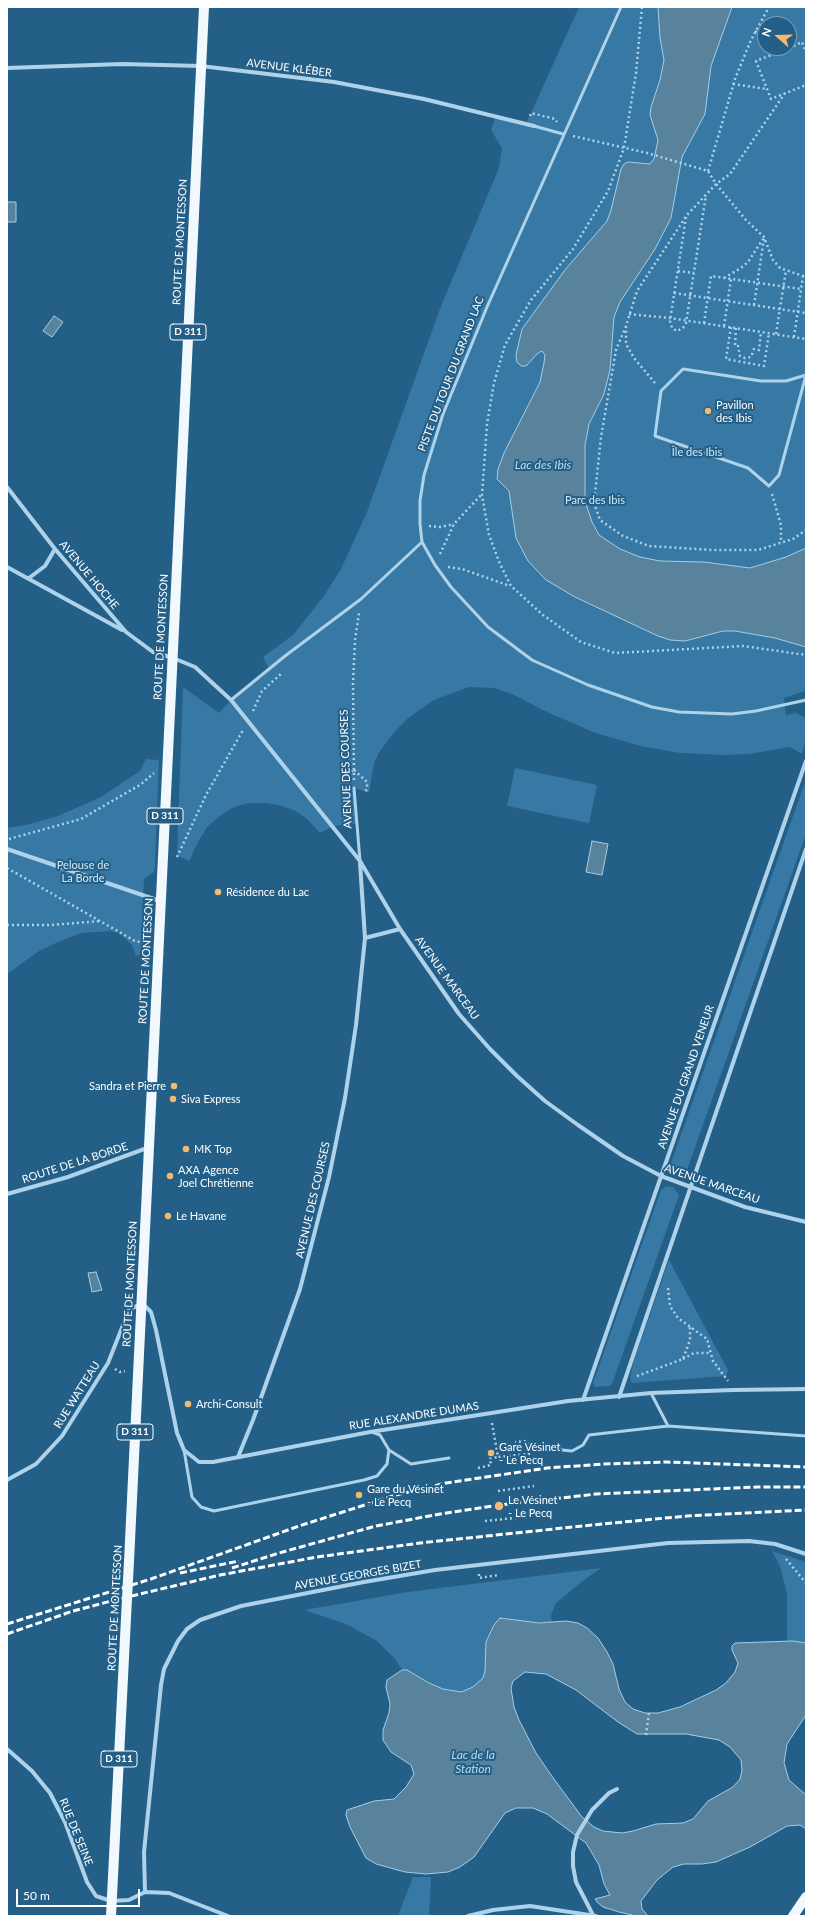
<!DOCTYPE html>
<html>
<head>
<meta charset="utf-8">
<style>
	body { margin:0 }
	#map { position:relative; width:813px; height:1923px; overflow:hidden; background:#235f87; font-family:Lato,sans-serif }
	canvas { display:block }
	.frame { position:absolute; inset:0; border:8px solid #fff; pointer-events:none }
	.north { position:absolute; left:757px; top:16px; width:40px; height:40px; box-sizing:border-box; background:#235f87; border:1px solid #7b9fb7; border-radius:50%; rotate:290deg; font-size:11px; font-weight:700; line-height:16px; text-align:center; color:#fff }
	.north::after { content:''; display:block; margin:auto; width:14px; height:18px; background:#f4b971; clip-path:polygon(50% 0,100% 100%,50% 72%,0 100%) }
	.scale { position:absolute; left:16px; top:1889px; width:124px; height:18px; box-sizing:border-box; border:2px solid #fff; border-top:0; padding-left:5px; font-size:12px; line-height:14px; white-space:nowrap; color:#fff; -webkit-text-stroke:3px #235f87; paint-order:stroke }
</style>
</head>
<body>
<div id="map">
<canvas width="813" height="1923"></canvas>
<div class="frame"></div>
<div class="north">N</div>
<div class="scale">50 m</div>
</div>
<script>
const context = document.querySelector('canvas').getContext('2d');
context.lineJoin = 'round';
function fillPath(path, color) { context.fillStyle = color; context.fill(path, 'evenodd'); }
const poly = rows => new Path2D(rows.map(r => 'M' + r).join(''));
function strokePath(path, color, width, dash) { context.strokeStyle = color; context.lineWidth = width; context.lineCap = dash ? 'butt' : 'round'; context.setLineDash(dash || []); context.stroke(path); }
function write(font, color, halo, rows, align = 'center') {
  context.font = font + ' Lato,sans-serif'; context.lineWidth = 4; context.setLineDash([]); context.textBaseline = 'middle'; context.strokeStyle = halo; context.fillStyle = color; for (const [text, x, y, turn = 0] of rows) {
    context.save(); context.translate(x, y); context.rotate((+turn || 0) * Math.PI / 180); context.textAlign = isNaN(turn) ? turn : align; if (halo) context.strokeText(text, 0, 0); context.fillText(text, 0, 0); context.restore();
  }
}
fillPath(poly([
	[579,7,806,7,806,691,784,698,786,715,796,713,806,718,806,737,802,754,790,747,749,754,724,755,680,753,640,746,593,732,545,711,512,694,494,688,469,687,434,700,407,719,396,730,380,751,374,763,369,793,355,788,356,824,333,826,320,833,307,819,296,811,282,806,267,803,249,803,234,807,221,815,207,827,198,842,189,861,177,855,183,687,219,713,231,700,269,669,263,657,293,635,324,596,341,569,367,512,441,306,499,168,502,148,491,130,496,116,526,124],
	[765,24,789,24,789,48,765,48],
	[146,759,159,760,155,864,154,872,144,879,142,917,150,929,151,940,145,940,144,952,136,956,132,945,119,933,111,931,82,933,60,941,39,951,7,974,7,828,26,825,58,816,101,797,140,771],
	[515,768,597,785,589,823,507,806],
	[806,779,806,834,687,1170,684,1173,678,1173,673,1171,670,1166],
	[666,1186,673,1187,679,1195,612,1384,610,1386,595,1387,593,1383,661,1190],
	[669,1260,728,1370,726,1376,632,1383,630,1378,634,1361],
	[772,1551,806,1562,806,1643,787,1641,787,1594,780,1566],
	[601,1568,584,1580,556,1603,551,1615,552,1622,529,1622,503,1618,494,1625,486,1642,485,1671,483,1678,473,1687,461,1692,439,1688,409,1671,402,1670,395,1659,377,1641,346,1624,304,1610,408,1592],
	[413,1877,431,1877,429,1916,398,1916]
]), '#3779a4');
const water = poly([
	[658,7,732,7,711,66,705,114,682,157,671,218,655,249,620,302,614,317,610,370,604,394,589,424,585,445,585,501,592,522,599,535,620,549,640,557,660,561,704,562,750,568,786,557,806,548,806,647,775,638,735,631,723,631,685,641,670,640,658,636,575,597,546,580,528,561,516,538,509,491,497,479,498,469,504,453,540,382,544,363,545,355,542,351,538,353,526,366,521,366,517,362,516,355,522,329,565,270,607,221,611,210,621,169,624,164,628,162,650,164,654,159,658,140,650,115,651,107,660,80,664,60,660,38,658,7],
	[7,202,16,202,16,222,7,222,7,202],
	[54,316,63,322,52,337,43,331,54,316],
	[592,841,608,844,602,875,586,872,592,841],
	[96,1272,102,1290,92,1292,88,1273,96,1272],
	[500,1618,539,1623,566,1621,578,1623,587,1628,598,1638,607,1652,613,1664,619,1689,625,1702,633,1709,645,1713,658,1713,680,1707,716,1690,726,1683,735,1672,738,1663,732,1650,732,1646,735,1643,793,1641,806,1643,806,1715,787,1744,784,1763,789,1780,806,1795,806,1829,800,1825,787,1826,750,1847,716,1862,702,1864,684,1864,673,1867,657,1880,641,1901,642,1909,648,1916,636,1916,619,1912,603,1907,597,1902,595,1899,610,1895,604,1884,599,1865,586,1843,547,1814,533,1808,516,1808,505,1813,474,1857,460,1867,448,1872,426,1874,405,1872,376,1864,366,1858,350,1827,346,1815,347,1810,374,1801,394,1799,406,1787,414,1774,411,1765,391,1752,383,1740,383,1730,389,1713,390,1704,386,1687,387,1680,402,1670,407,1670,429,1683,443,1689,461,1692,473,1687,483,1678,485,1671,486,1642,494,1625,500,1618],
	[525,1672,546,1674,576,1690,618,1722,637,1734,686,1734,719,1740,730,1747,741,1760,742,1770,740,1779,733,1787,708,1801,693,1819,683,1823,656,1824,633,1831,622,1833,603,1831,594,1827,582,1817,551,1775,536,1753,519,1720,514,1707,511,1688,513,1681,525,1672]
]);
fillPath(water, '#59829d');
strokePath(water, '#a2cfea', 1);
strokePath(poly([
	[642,7,636,73,624,148,608,191,573,249,531,300,505,345,494,383,487,424,482,495,489,535,500,564,511,586,543,615,581,642,615,653,743,646,806,655],
	[755,31,765,40],
	[776,48,781,51],
	[789,48,756,61,771,99,806,85],
	[789,48,802,42,806,52],
	[733,84,766,89],
	[530,116,531,113,555,119,557,122],
	[573,136,647,153,708,171,716,184,746,220,764,237,773,260,780,268,806,277],
	[708,171,735,79,751,40,769,7],
	[686,217,670,321,672,328,677,331,683,328,686,323,706,195],
	[678,271,694,273],
	[724,278,741,268,748,262,763,239],
	[674,293,806,313],
	[754,305,764,238],
	[629,314,670,318,806,339],
	[704,323,711,276,801,289],
	[626,326,616,350,601,437,594,503,600,520,623,536,649,546,713,550,758,550,793,539,806,530],
	[724,326,731,279],
	[731,327,726,359,764,366,769,333],
	[736,328,735,346,738,346,740,356,745,358,751,357,754,349,759,350,761,332],
	[776,334,786,270],
	[794,337,803,276],
	[655,383,634,358,626,344,626,326,637,291,687,215,716,184,730,174,785,93],
	[772,494,781,525,781,543],
	[429,526,440,527,454,524],
	[440,554,454,524,481,495],
	[448,567,462,569,510,586],
	[253,711,262,691,282,673],
	[354,780,353,683,355,640,359,613],
	[347,781,353,769,367,782,367,789,364,793],
	[9,839,81,819,140,785,154,773],
	[177,857,206,795,243,730],
	[7,868,135,941,146,943],
	[7,925,51,925,101,921],
	[668,1288,670,1306,678,1318,707,1339,713,1361,728,1381],
	[683,1359,694,1353,710,1353],
	[115,1369,120,1372,125,1371],
	[637,1376,683,1359,690,1340,690,1327],
	[492,1423,498,1457,529,1454,527,1441,515,1442],
	[478,1468,491,1465,490,1458,498,1457],
	[498,1491,534,1486],
	[485,1521,536,1516],
	[786,1559,806,1583],
	[479,1574,479,1578,499,1575],
	[646,1735,649,1713]
]), '#aed2e9', 2.5, [2, 3]);
strokePath(poly([
	[621,7,487,307,443,414,424,475,420,501,420,524,422,542,435,565,451,587,488,627,532,660,588,685,652,707,679,712,732,714,756,711,806,700],
	[534,126,563,134],
	[683,369,761,381,786,381,806,375,779,475,769,486,748,468,655,436,661,391,683,369],
	[231,700,285,656,361,599,422,542],
	[354,788,360,861],
	[651,1393,668,1426],
	[372,1432,380,1435,389,1450,411,1464,449,1458],
	[556,1446,562,1450,572,1451,583,1445,589,1435,668,1426,806,1436],
	[184,1450,192,1497,201,1507,214,1511,364,1480,377,1476,387,1464,389,1450]
]), '#aed2e9', 3);
strokePath(poly([
	[7,68,122,64,201,66,334,82,424,99,534,126],
	[7,487,55,549,126,632,153,652,173,658,195,667,231,700,360,861,400,929,459,1014,490,1049,517,1076,545,1101,578,1125,623,1156,661,1176,745,1207,806,1222],
	[7,567,122,630],
	[29,578,45,566,55,549],
	[7,849,160,901],
	[365,938,400,929],
	[7,1194,68,1177,147,1148],
	[619,1397,806,849],
	[583,1400,806,761],
	[238,1457,253,1420,300,1289,329,1177,345,1098,356,1025,365,938,360,863],
	[7,1480,36,1464,62,1436,108,1363,129,1310,142,1303,151,1312,156,1330,177,1433,184,1450,199,1462,213,1462,370,1432,568,1401,651,1393,733,1390,806,1389],
	[7,1749,32,1771,50,1793,65,1822,87,1882,96,1896,111,1901,129,1900,145,1892,169,1893,228,1916],
	[145,1892,144,1852,161,1685,164,1669,178,1641,187,1629,200,1620,241,1606,364,1582,435,1570,668,1543,749,1541,775,1544,806,1554],
	[593,1915,576,1882,573,1866,573,1852,577,1835,592,1810,609,1793,617,1789],
	[468,1916,493,1910,530,1906,596,1916]
]), '#aed2e9', 4);
strokePath(poly([
	[129,1561,204,7],
	[111,1916,126,1618],
	[793,1916,806,1897]
]), '#f1f8fe', 10);
strokePath(poly([
	[232,1568,279,1553,376,1526,440,1514,500,1505,596,1494,757,1487,806,1487],
	[180,1573,239,1561],
	[7,1624,151,1579,299,1526,396,1495,446,1483,547,1468,604,1464,666,1462,806,1467],
	[7,1634,73,1611,119,1599,220,1575,317,1557,420,1543,592,1525,687,1516,806,1510]
]), '#fff', 3, [7, 3]);
strokePath(poly([
	[126,1618,129,1561]
]), '#f1f8fe', 10);
for (const [x, y, r, color] of [
	[708,411,4,"#f4b971"],
	[218,892,4,"#f4b971"],
	[174,1086,4,"#f4b971"],
	[173,1099,4,"#f4b971"],
	[186,1149,4,"#f4b971"],
	[170,1176,4,"#f4b971"],
	[168,1216,4,"#f4b971"],
	[188,1404,4,"#f4b971"],
	[491,1453,4,"#f4b971"],
	[359,1495,4,"#f4b971"],
	[499,1506,5,"#f4b971"]
]) { const dot = new Path2D(); dot.arc(x, y, r, 0, 2 * Math.PI); context.fillStyle = color; context.fill(dot); strokePath(dot, '#235f87', 1.5); }
for (const [x, y, w] of [
	[188,332,36],
	[165,816,36],
	[135,1432,36],
	[119,1759,36]
]) { const box = new Path2D(); box.roundRect(x - w / 2, y - 8, w, 16, 3); context.fillStyle = '#235f87'; context.fill(box); strokePath(box, '#fff', 1); }
write('bold 10px', '#fff', null, [
	["D 311",188,332],
	["D 311",165,816],
	["D 311",135,1432],
	["D 311",119,1759]
]);
write('11px', '#fff', '#235f87', [
	["AVENUE KLÉBER",289,68,7],
	["ROUTE DE MONTESSON",180,242,-87],
	["PISTE DU TOUR DU GRAND LAC",451,374,-69],
	["AVENUE HOCHE",89,575,50],
	["ROUTE DE MONTESSON",161,637,-87],
	["AVENUE DES COURSES",346,769,-92],
	["ROUTE DE MONTESSON",146,961,-87],
	["AVENUE MARCEAU",447,978,54],
	["AVENUE DU GRAND VENEUR",686,1077,-71],
	["ROUTE DE LA BORDE",75,1163,-18],
	["AVENUE MARCEAU",712,1184,19],
	["AVENUE DES COURSES",313,1200,-77],
	["ROUTE DE MONTESSON",130,1284,-87],
	["RUE WATTEAU",77,1395,-58],
	["RUE ALEXANDRE DUMAS",414,1416,-9],
	["AVENUE GEORGES BIZET",358,1575,-10],
	["ROUTE DE MONTESSON",115,1608,-87],
	["RUE DE SEINE",76,1832,68]
]);
write('11px', '#fff', '#235f87', [
	["Pavillon",716,405],
	["des Ibis",716,418],
	["Résidence du Lac",226,892],
	["Sandra et Pierre",166,1086,"right"],
	["Siva Express",181,1099],
	["MK Top",194,1149],
	["AXA Agence",178,1170],
	["Joel Chrétienne",178,1183],
	["Le Havane",176,1216],
	["Archi-Consult",196,1404],
	["Gare Vésinet",499,1447],
	["- Le Pecq",499,1460],
	["Gare du Vésinet",367,1489],
	["- Le Pecq",367,1502],
	["Le Vésinet",508,1500],
	["- Le Pecq",508,1513]
], 'left');
write('11px', '#d2e9f7', '#235f87', [
	["Île des Ibis",697,452],
	["Parc des Ibis",595,500],
	["Pelouse de",83,865],
	["La Borde",83,878]
]);
write('italic 12px', '#badbf0', '#235f87', [
	["Lac des Ibis",543,465],
	["Lac de la",473,1755],
	["Station",473,1769]
]);
</script>
</body>
</html>
